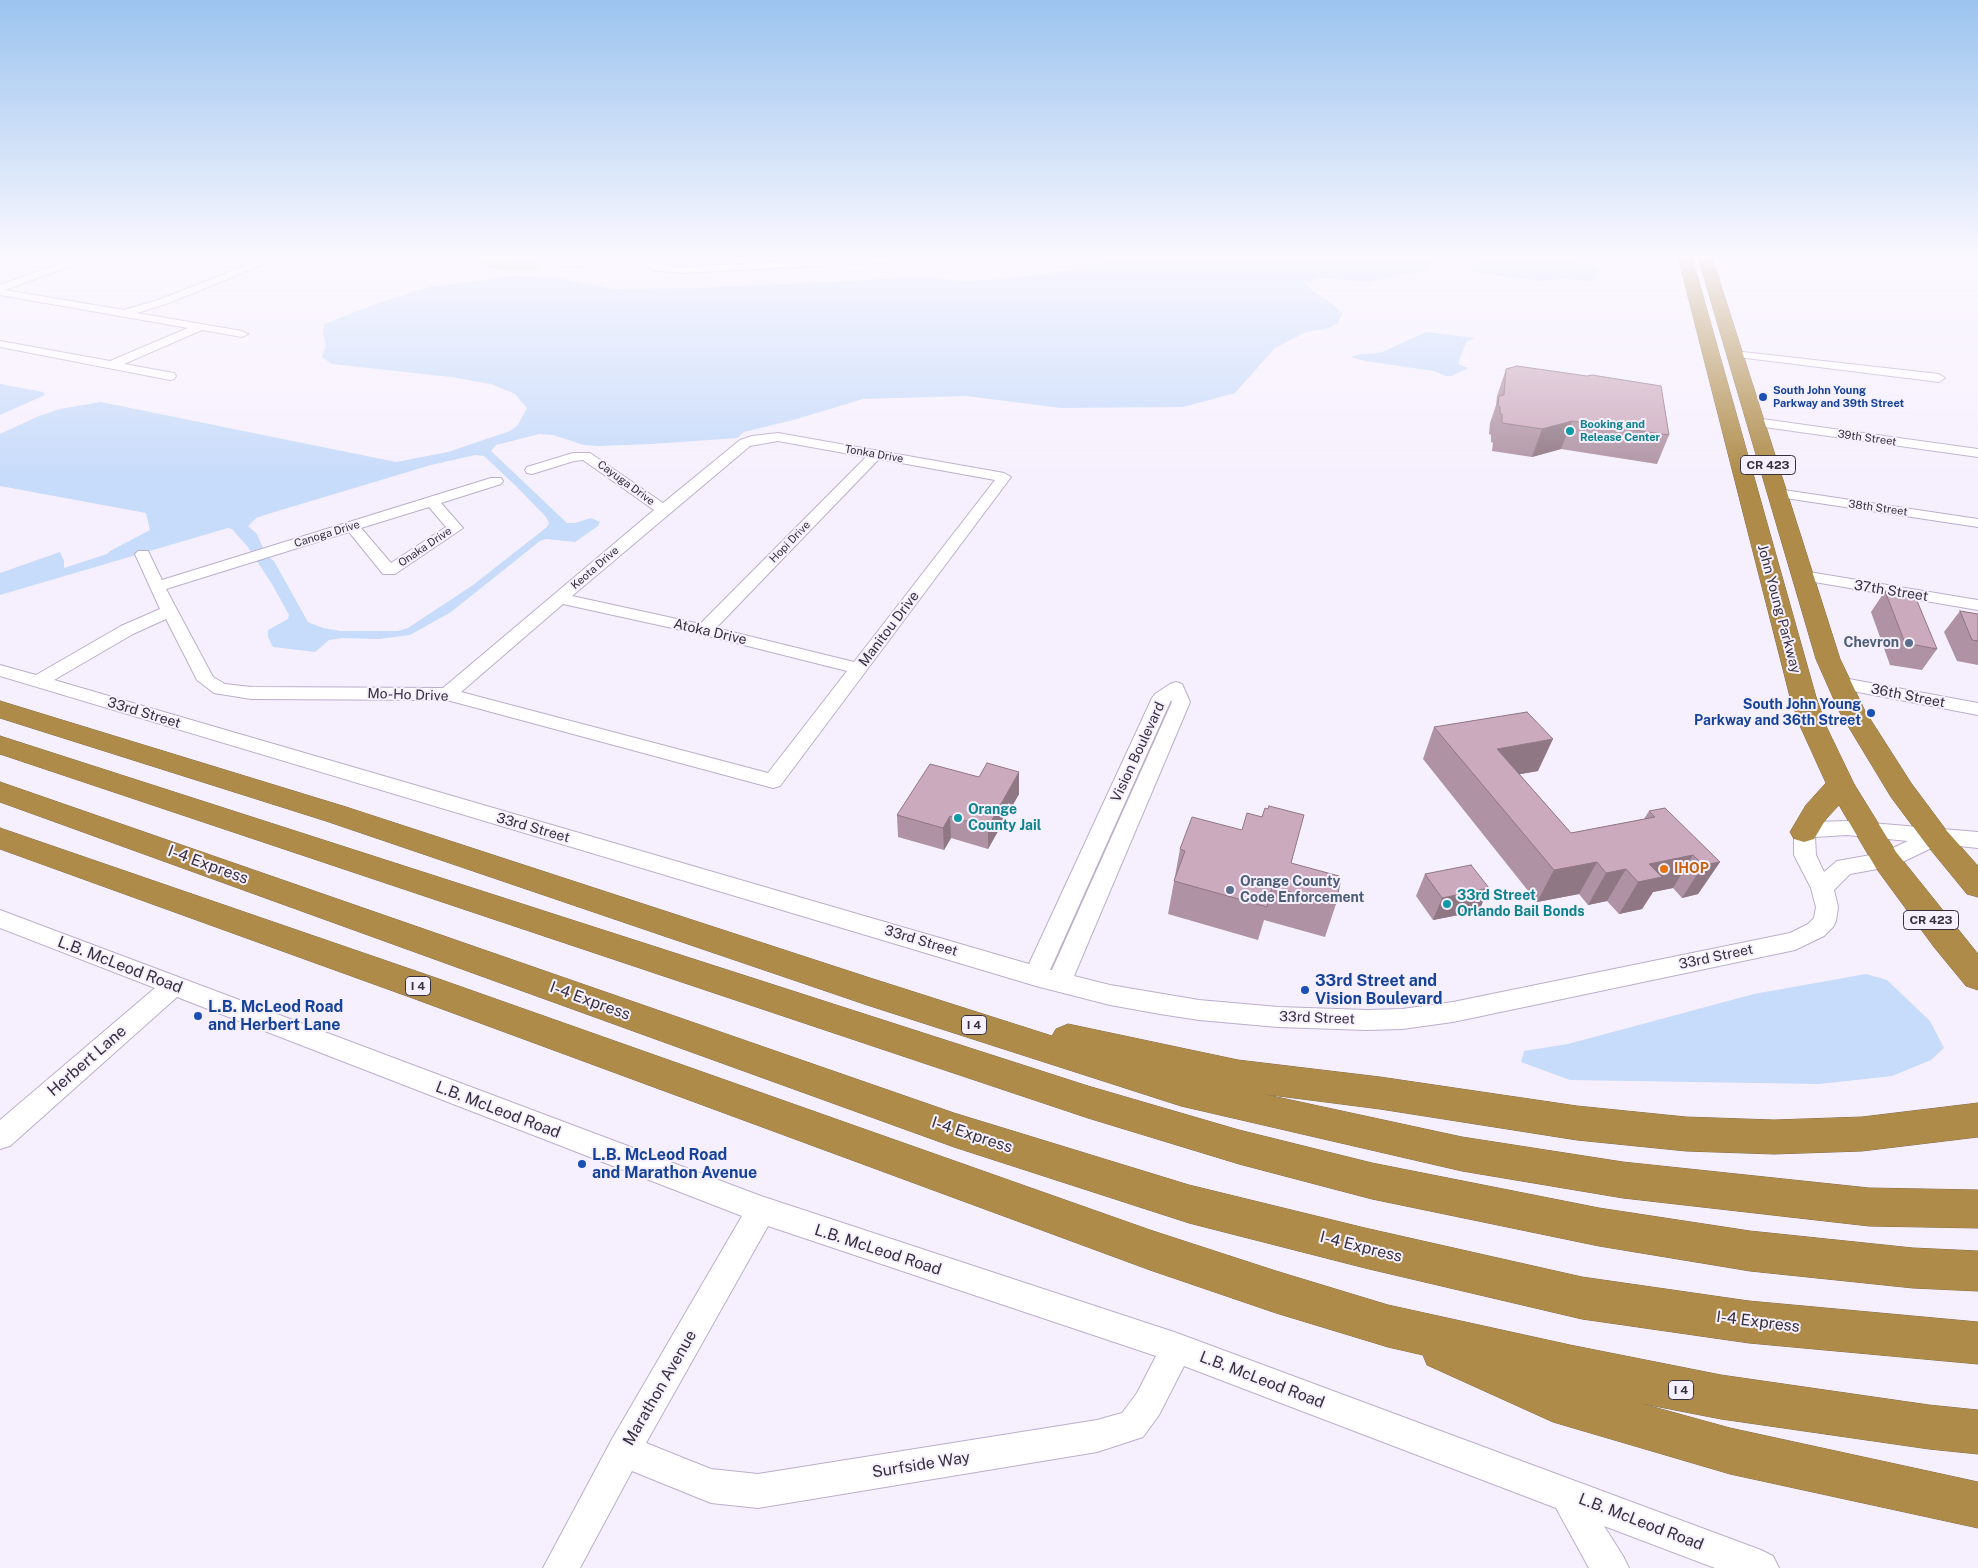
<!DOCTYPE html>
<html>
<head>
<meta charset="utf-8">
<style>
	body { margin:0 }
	canvas { display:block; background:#f6f0fe }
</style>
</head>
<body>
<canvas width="1978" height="1568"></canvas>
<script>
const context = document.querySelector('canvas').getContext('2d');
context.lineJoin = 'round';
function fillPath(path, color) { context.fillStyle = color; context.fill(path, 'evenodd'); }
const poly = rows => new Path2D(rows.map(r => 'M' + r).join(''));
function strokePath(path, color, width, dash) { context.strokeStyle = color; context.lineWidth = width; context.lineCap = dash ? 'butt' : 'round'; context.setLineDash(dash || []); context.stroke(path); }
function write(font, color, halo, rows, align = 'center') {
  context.font = font + ' "Public Sans",sans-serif'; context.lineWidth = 4; context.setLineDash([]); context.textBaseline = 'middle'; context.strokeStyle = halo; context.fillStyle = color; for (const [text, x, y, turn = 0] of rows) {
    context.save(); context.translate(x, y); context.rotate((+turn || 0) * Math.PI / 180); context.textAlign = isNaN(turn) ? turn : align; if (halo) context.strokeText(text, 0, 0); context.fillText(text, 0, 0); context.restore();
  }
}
fillPath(poly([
	[492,258,534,261,538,270,514,271,491,268,479,263,477,259]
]), '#c5d2a9');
fillPath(poly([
	[1123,257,1439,257,1424,271,1367,282,1319,278,1305,283,1314,292,1333,304,1342,314,1337,324,1326,329,1306,332,1275,348,1235,393,1183,407,1061,408,967,396,863,399,793,420,744,432,737,438,652,444,598,446,584,445,553,435,539,434,504,443,496,445,491,451,567,523,575,523,591,518,600,522,598,526,575,542,546,539,540,541,451,612,410,635,379,639,342,638,329,640,315,652,273,647,268,637,268,630,288,619,289,615,272,584,247,546,232,529,228,528,0,595,0,573,60,552,64,561,64,568,107,554,110,551,150,530,146,513,0,486,0,434,39,416,60,409,101,402,396,462,448,452,510,431,518,425,527,408,515,394,491,384,451,377,332,364,322,357,326,346,323,334,324,324,373,305,429,287,514,276,557,278,613,289,696,288,925,277,961,281,1004,279,1059,272,1087,267],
	[475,455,484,456,516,486,546,517,549,523,547,527,473,585,408,628,398,631,341,631,323,628,308,622,274,561,266,555,257,534,248,526,256,518,271,513,431,465],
	[1499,257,1544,257,1589,263,1596,267,1597,278,1592,281,1564,279,1543,281,1480,274,1469,268,1480,262],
	[1426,332,1475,338,1466,342,1458,364,1468,368,1452,376,1446,376,1434,371,1365,361,1351,357,1360,354,1380,353],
	[0,384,43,392,45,395,0,415],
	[1866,974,1887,980,1930,1021,1944,1048,1931,1060,1892,1076,1819,1084,1570,1080,1521,1062,1524,1051,1568,1044,1754,994]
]), '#c7dbfa');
const minor = poly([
	[80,257,95,257,5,290,124,310,161,299,267,257,281,257,169,303,137,313,242,331,248,334,242,337,202,330,124,364,174,373,176,376,174,379,170,380,0,347,0,341,110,361,188,328,0,295,0,285,80,257],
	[561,257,571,257,571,261,584,261,590,257,602,257,586,267,564,266,561,257],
	[657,257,669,257,659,265,682,267,873,257,938,257,933,260,682,273,652,270,648,265,657,257],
	[1734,351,1939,374,1945,378,1939,382,1730,356,1728,354,1734,351],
	[1755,418,1978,449,1978,457,1750,425,1749,422,1750,419,1755,418],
	[778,433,1004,473,1011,477,780,786,773,788,447,700,251,699,214,693,197,680,166,619,133,634,54,680,1029,964,1152,698,1155,694,1170,684,1176,682,1182,684,1190,702,1074,976,1110,985,1199,1000,1278,1007,1367,1010,1402,1009,1453,1002,1790,933,1808,924,1814,918,1816,907,1811,888,1794,855,1794,832,1797,827,1815,822,1847,821,1978,832,1978,848,1940,844,1894,866,1850,874,1834,890,1838,907,1836,921,1833,927,1824,936,1795,950,1453,1022,1402,1029,1367,1030,1278,1027,1199,1020,1160,1014,1110,1005,1036,986,0,676,0,665,36,675,121,626,160,609,135,554,138,551,148,551,162,580,491,478,501,478,503,481,501,484,441,503,463,528,395,574,383,574,349,532,166,589,213,677,225,684,251,687,443,688,654,510,583,460,574,461,532,474,527,473,525,470,527,467,573,453,590,453,663,503,740,440,752,436,778,433],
	[778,441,866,457,700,624,572,596,750,446,778,441],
	[879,459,995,480,854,662,716,628,879,459],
	[429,507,446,527,391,563,361,528,429,507],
	[563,604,704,635,847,671,768,773,461,692,563,604],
	[1171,700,1172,702,1052,970,1050,970,1171,700],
	[1847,835,1908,841,1882,853,1837,861,1824,872,1816,855,1815,837,1847,835],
	[1777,489,1978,519,1978,527,1772,496,1770,493,1772,490,1777,489],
	[1803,571,1978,600,1978,610,1797,579,1795,576,1797,573,1803,571],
	[1838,677,1978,703,1978,715,1832,687,1829,683,1832,679,1838,677],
	[0,910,761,1196,1177,1333,1761,1550,1773,1556,1779,1568,1715,1568,1604,1526,1623,1556,1629,1568,1589,1568,1556,1508,1184,1366,1159,1415,1143,1437,1097,1452,758,1508,711,1503,632,1471,580,1568,543,1568,612,1439,742,1216,177,997,10,1146,0,1149,0,1120,155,988,0,928,0,910],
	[768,1226,1156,1356,1137,1393,1122,1413,1097,1420,758,1474,711,1469,646,1443,768,1226]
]);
const highway = poly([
	[1678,257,1692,257,1816,697,1827,728,1854,784,1896,852,1978,954,1978,990,1966,986,1934,947,1876,868,1839,805,1826,819,1814,839,1804,842,1794,839,1790,832,1806,805,1826,783,1801,728,1790,697,1678,257],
	[1698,257,1712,257,1840,659,1865,711,1911,783,1946,830,1978,866,1978,897,1967,894,1926,844,1891,797,1839,711,1816,659,1698,257],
	[0,701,346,807,867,977,1052,1036,1056,1029,1068,1024,1238,1060,1380,1077,1577,1106,1686,1117,1774,1120,1862,1117,1978,1103,1978,1137,1862,1151,1774,1154,1686,1151,1577,1140,1380,1109,1263,1094,1462,1137,1623,1162,1869,1188,1978,1190,1978,1228,1869,1226,1623,1198,1462,1171,1181,1106,867,1005,326,821,0,718,0,701],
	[0,736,1088,1086,1239,1130,1372,1163,1599,1208,1750,1231,1913,1248,1978,1251,1978,1291,1913,1288,1750,1271,1599,1246,1372,1199,1239,1164,1088,1118,0,754,0,736],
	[0,782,954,1113,1189,1185,1365,1228,1582,1277,1749,1301,1978,1322,1978,1364,1749,1343,1582,1319,1365,1268,1189,1223,954,1147,0,802,0,782],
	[0,828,439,979,1150,1230,1276,1271,1388,1305,1570,1345,1721,1375,1929,1405,1978,1410,1978,1454,1929,1449,1721,1419,1639,1403,1730,1428,1978,1482,1978,1528,1730,1474,1553,1422,1427,1365,1423,1355,1388,1347,1276,1313,1150,1270,415,999,0,849,0,828]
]);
strokePath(minor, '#bcaecd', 2);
strokePath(highway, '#846b44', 1);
fillPath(minor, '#fff');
fillPath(highway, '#ae8b48');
fillPath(poly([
	[1506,369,1669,435,1657,464,1561,449,1532,457,1492,451,1493,443,1491,442,1491,435,1489,434,1490,423,1496,405,1497,396],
	[1885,591,1937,649,1922,670,1890,665,1871,612],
	[1960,611,1978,614,1978,665,1957,661,1944,632],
	[1434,727,1538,771,1519,774,1571,833,1644,819,1649,811,1720,862,1698,894,1682,898,1673,888,1653,892,1642,909,1619,914,1607,901,1588,905,1579,894,1537,902,1423,759],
	[1019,794,988,849,951,838,944,850,898,837,897,815],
	[1180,849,1337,883,1336,904,1325,937,1264,920,1258,940,1168,914],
	[1425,874,1479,911,1433,920,1416,896]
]), '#af92a3');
fillPath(poly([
	[1572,421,1561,449,1532,457,1542,429],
	[1553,739,1538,771,1483,781,1497,749],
	[1019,772,1019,794,988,849,988,827],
	[950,816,951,838,944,850,943,828],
	[1693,855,1673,888,1653,892,1642,909,1619,914,1649,864],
	[1597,862,1579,894,1537,902,1554,870],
	[1720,862,1698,894,1682,898,1703,865],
	[1626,869,1607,901,1588,905,1606,873],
	[1489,888,1479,911,1433,920,1442,898]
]), '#8f7784');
const building = poly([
	[1517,366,1587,376,1592,375,1661,386,1669,435,1572,421,1542,429,1502,423,1502,414,1500,414,1500,407,1498,406,1499,396,1504,395,1506,369,1517,366],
	[1885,591,1915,596,1937,649,1905,643,1885,591],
	[1960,611,1978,614,1978,641,1972,640,1960,611],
	[1527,712,1553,739,1497,749,1571,833,1655,817,1649,811,1665,808,1720,862,1703,865,1693,855,1649,864,1662,877,1638,882,1626,869,1606,873,1597,862,1554,870,1434,727,1527,712],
	[987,763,1019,772,988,827,950,816,943,828,897,815,930,764,979,777,987,763],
	[1269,806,1304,815,1291,863,1339,876,1337,883,1340,883,1336,904,1272,887,1267,907,1174,881,1185,851,1180,849,1192,817,1242,830,1247,813,1262,817,1265,808,1268,809,1269,806],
	[1471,865,1489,888,1442,898,1425,874,1471,865]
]);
fillPath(building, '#ccaabd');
strokePath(building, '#8f7784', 1);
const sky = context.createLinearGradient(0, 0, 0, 477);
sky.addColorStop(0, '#9bc4ef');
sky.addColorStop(0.54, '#fbf8ff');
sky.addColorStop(1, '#fbf8ff00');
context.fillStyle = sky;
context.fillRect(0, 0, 1978, 477);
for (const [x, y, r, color] of [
	[1763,397,5,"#1a4fb4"],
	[1570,431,5,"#0f9aa8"],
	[1909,643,5,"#5c6f8a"],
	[1871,713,5,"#1a4fb4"],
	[958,818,5,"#0f9aa8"],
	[1664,869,5,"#e8710a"],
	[1230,890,5,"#5c6f8a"],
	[1447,904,5,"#0f9aa8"],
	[1305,990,5,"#1a4fb4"],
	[198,1016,5,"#1a4fb4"],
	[582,1164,5,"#1a4fb4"]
]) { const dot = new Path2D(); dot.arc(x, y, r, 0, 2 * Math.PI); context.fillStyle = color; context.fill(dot); strokePath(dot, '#f6f0fe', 2); }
write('bold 11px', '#164399', '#f6f0fe', [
	["South John Young",1773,391],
	["Parkway and 39th Street",1773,404]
], 'left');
write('bold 11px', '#0d838f', '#f6f0fe', [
	["Booking and",1580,425],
	["Release Center",1580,438]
], 'left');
write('11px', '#36303d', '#f6f0fe', [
	["39th Street",1867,438,8],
	["Tonka Drive",874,454,10],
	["Cayuga Drive",626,483,36],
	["38th Street",1878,508,8],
	["Canoga Drive",327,534,-17],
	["Hopi Drive",790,542,-46],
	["Onaka Drive",425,547,-34],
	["Keota Drive",595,568,-41]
]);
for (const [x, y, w] of [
	[1768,465,55],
	[1931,920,55],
	[418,986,25],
	[974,1025,25],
	[1681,1390,25]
]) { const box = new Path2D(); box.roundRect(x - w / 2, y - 9.5, w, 19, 4); context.fillStyle = '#f6f0fe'; context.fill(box); strokePath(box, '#36303d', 1); }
write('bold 12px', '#36303d', null, [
	["CR 423",1768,465],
	["CR 423",1931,920],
	["I 4",418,986],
	["I 4",974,1025],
	["I 4",1681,1390]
]);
write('14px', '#36303d', '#f6f0fe', [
	["37th Street",1891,591,9],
	["John Young Parkway",1779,609,75],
	["Manitou Drive",889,629,-53],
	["Atoka Drive",710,632,13],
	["Mo-Ho Drive",408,695,2],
	["36th Street",1908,696,11],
	["33rd Street",144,713,17],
	["Vision Boulevard",1138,752,-65],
	["33rd Street",533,828,16],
	["33rd Street",921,941,17],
	["33rd Street",1716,957,-12],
	["33rd Street",1317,1018,2]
]);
write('bold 14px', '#4e5e75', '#f6f0fe', [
	["Chevron",1899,643],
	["Orange County",1240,882,"left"],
	["Code Enforcement",1240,898,"left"]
], 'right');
write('bold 14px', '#164399', '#f6f0fe', [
	["South John Young",1861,705],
	["Parkway and 36th Street",1861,721]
], 'right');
write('bold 14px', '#0d838f', '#f6f0fe', [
	["Orange",968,810],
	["County Jail",968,826],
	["33rd Street",1457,896],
	["Orlando Bail Bonds",1457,912]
], 'left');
write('bold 14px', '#c56008', '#f6f0fe', [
	["IHOP",1674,869]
], 'left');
write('16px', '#36303d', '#f6f0fe', [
	["I-4 Express",208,865,20],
	["L.B. McLeod Road",120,965,21],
	["I-4 Express",590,1001,20],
	["Herbert Lane",87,1061,-41],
	["L.B. McLeod Road",498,1110,21],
	["I-4 Express",972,1135,18],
	["I-4 Express",1361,1247,14],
	["L.B. McLeod Road",878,1250,18],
	["I-4 Express",1758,1322,7],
	["L.B. McLeod Road",1262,1380,21],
	["Marathon Avenue",660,1388,-60],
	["Surfside Way",921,1465,-9],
	["L.B. McLeod Road",1641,1522,21]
]);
write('bold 16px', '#164399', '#f6f0fe', [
	["33rd Street and",1315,981],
	["Vision Boulevard",1315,999],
	["L.B. McLeod Road",208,1007],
	["and Herbert Lane",208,1025],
	["L.B. McLeod Road",592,1155],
	["and Marathon Avenue",592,1173]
], 'left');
</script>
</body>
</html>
